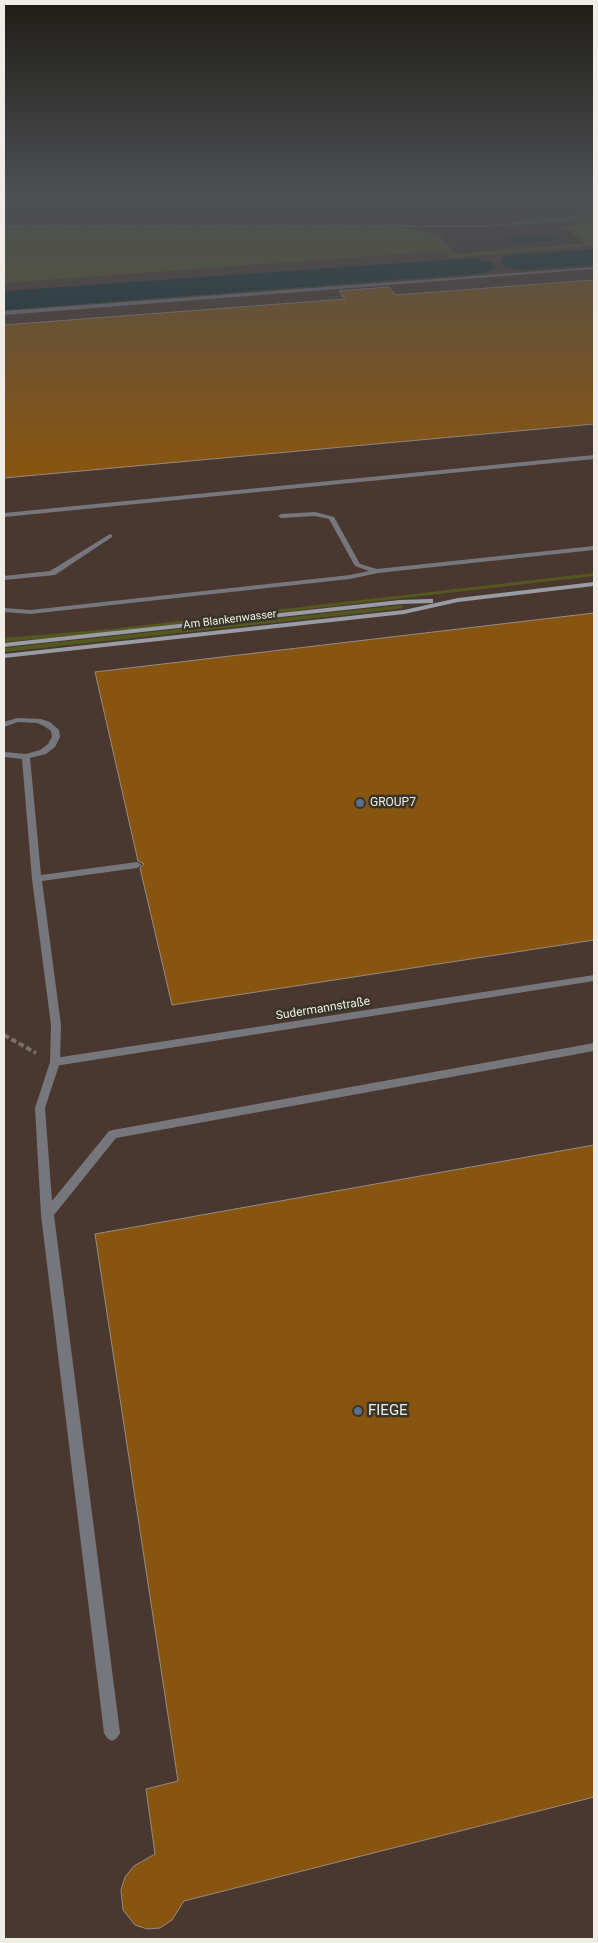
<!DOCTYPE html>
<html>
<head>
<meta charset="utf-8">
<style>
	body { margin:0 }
	#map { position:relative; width:598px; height:1943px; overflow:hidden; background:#393429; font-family:Roboto,sans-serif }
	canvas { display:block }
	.frame { position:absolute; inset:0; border:5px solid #efede5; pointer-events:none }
</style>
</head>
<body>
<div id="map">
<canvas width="598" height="1943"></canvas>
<div class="frame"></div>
</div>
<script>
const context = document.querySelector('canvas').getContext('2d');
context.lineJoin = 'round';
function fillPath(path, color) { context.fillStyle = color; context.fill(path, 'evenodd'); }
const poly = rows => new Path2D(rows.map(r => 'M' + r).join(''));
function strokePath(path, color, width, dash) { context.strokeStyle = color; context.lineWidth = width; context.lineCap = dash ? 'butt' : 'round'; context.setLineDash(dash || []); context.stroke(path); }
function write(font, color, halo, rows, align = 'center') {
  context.font = font + ' Roboto,sans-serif'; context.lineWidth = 5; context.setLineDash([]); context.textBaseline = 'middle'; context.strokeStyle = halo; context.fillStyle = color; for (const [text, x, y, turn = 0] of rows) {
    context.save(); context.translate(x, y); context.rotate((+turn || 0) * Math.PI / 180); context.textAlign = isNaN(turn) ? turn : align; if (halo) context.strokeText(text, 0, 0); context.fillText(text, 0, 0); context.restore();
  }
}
fillPath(poly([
	[594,246,594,1939,4,1939,4,283,444,251,451,258]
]), '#4a3730');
fillPath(poly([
	[594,214,594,217,453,225,486,223],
	[594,219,594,246,451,258,444,251,4,283,4,227,404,227,445,237,441,239,455,254,584,243,568,230,563,230,559,226,577,225,573,221],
	[594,573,594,576,111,632,4,642,4,638,111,629],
	[402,605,404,608,363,613,4,652,4,648]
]), '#53591e');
fillPath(poly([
	[549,234,556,240,515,244,508,237],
	[594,249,594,265,522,270,505,267,500,261,503,257,511,255],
	[472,258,493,263,493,269,485,273,4,310,4,291]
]), '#052a2f');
const building = poly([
	[594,280,594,424,4,478,4,325,345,299,339,291,389,287,395,295,594,280],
	[594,613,594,940,172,1005,140,868,144,864,138,861,95,672,594,613],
	[594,1145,594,1797,184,1901,172,1920,160,1928,147,1929,135,1925,123,1910,121,1890,125,1877,134,1866,155,1854,146,1789,178,1781,95,1234,594,1145]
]);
fillPath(building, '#851');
strokePath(building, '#968b81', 1);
strokePath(poly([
	[4,226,483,226,594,218]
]), '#767268', 2, [2.5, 1]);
strokePath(poly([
	[4,1035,36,1053]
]), '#767268', 4, [5.5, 3]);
fillPath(poly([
	[594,267,594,269,4,315,4,311,594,267],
	[594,455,594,459,4,517,4,513,594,455],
	[315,512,334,517,360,564,377,569,594,546,594,550,378,573,350,579,30,614,4,612,4,608,30,610,350,575,369,571,355,566,329,519,315,516,281,518,278,516,281,514,315,512],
	[110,534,112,535,112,537,55,575,4,580,4,576,50,571,110,534],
	[17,718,41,719,50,722,59,730,60,737,55,747,46,754,30,758,41,875,137,862,142,865,137,868,42,881,61,1025,60,1062,45,1108,52,1201,109,1131,113,1130,594,1043,594,1051,116,1138,54,1215,120,1733,117,1738,112,1741,107,1738,104,1733,41,1215,35,1108,50,1062,51,1025,32,879,22,759,4,757,4,752,26,754,40,750,48,744,52,737,51,731,44,726,37,723,18,722,4,727,4,722,17,718]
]), '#76777d');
fillPath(poly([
	[594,975,594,981,55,1066,51,1065,50,1062,51,1059,55,1058,594,975]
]), '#76777d');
fillPath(poly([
	[594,582,594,586,458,602,404,614,4,658,4,654,404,610,458,598,594,582],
	[430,599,433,599,433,603,400,604,4,647,4,643,400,600,430,599]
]), '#9a9ca5');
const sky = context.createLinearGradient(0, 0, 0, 468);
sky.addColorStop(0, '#1f1d17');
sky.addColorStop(0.42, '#4e5054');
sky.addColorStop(1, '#4e505400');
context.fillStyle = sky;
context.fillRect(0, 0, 598, 468);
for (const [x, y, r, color] of [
	[360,803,5,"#5c6f8a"],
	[358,1411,5,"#5c6f8a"]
]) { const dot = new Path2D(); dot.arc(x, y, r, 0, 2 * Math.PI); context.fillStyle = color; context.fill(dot); strokePath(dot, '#393429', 2); }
write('11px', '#efede5', '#393429', [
	["Am Blankenwasser",230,620,-7]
]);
write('12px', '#efede5', '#393429', [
	["GROUP7",370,803]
], 'left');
write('12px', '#efede5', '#393429', [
	["Sudermannstraße",323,1009,-9]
]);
write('15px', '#efede5', '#393429', [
	["FIEGE",368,1411]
], 'left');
</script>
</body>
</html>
